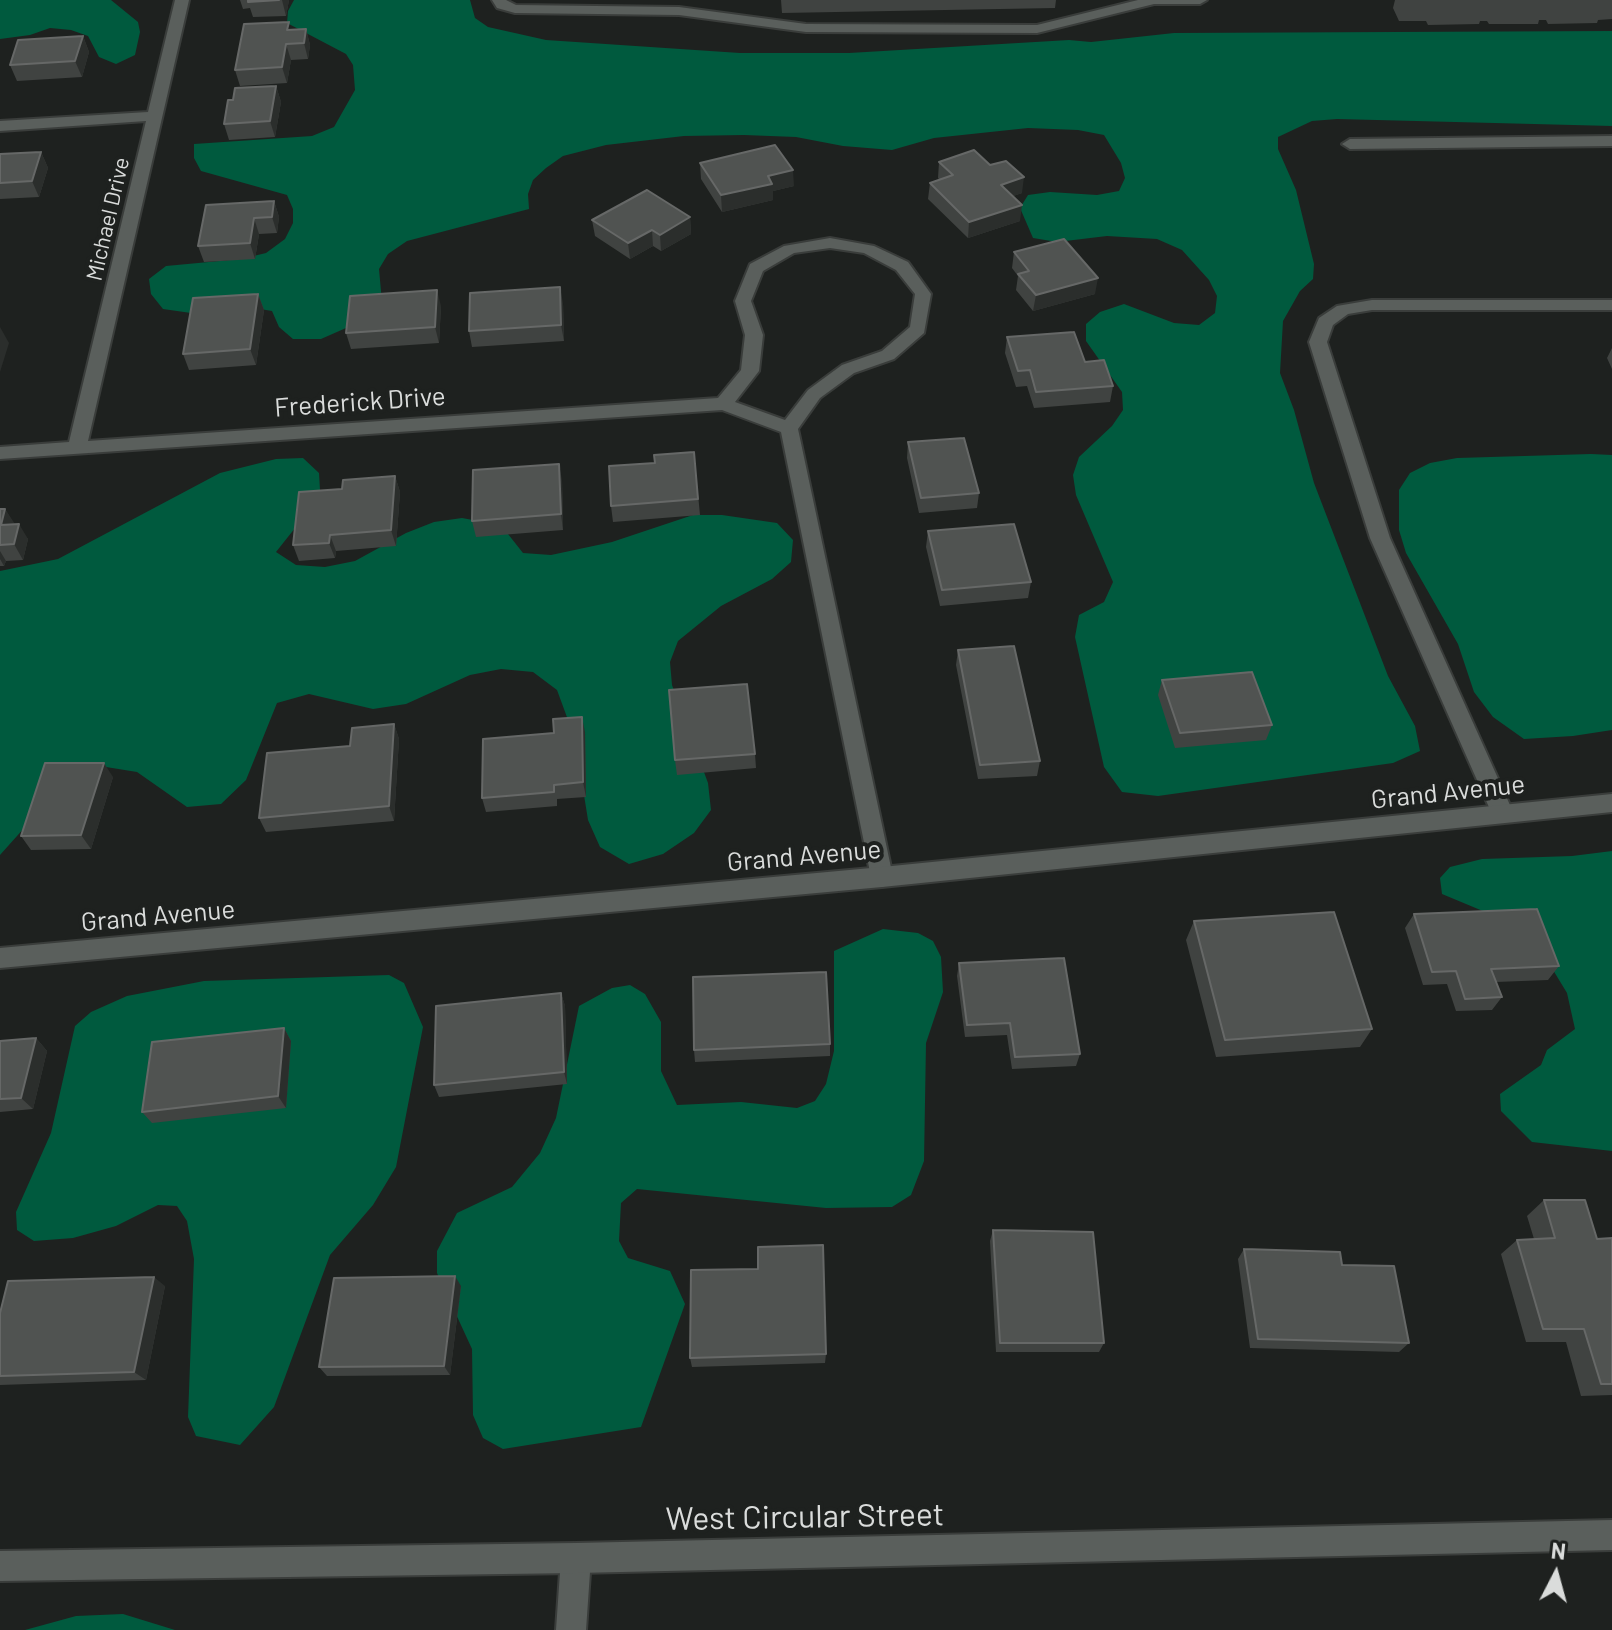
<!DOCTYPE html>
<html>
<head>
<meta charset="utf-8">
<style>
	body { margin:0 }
	#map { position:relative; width:1612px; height:1630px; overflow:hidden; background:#1e211f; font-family:Barlow,sans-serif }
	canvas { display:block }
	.north { position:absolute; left:1516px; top:1534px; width:80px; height:80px; -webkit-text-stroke:6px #1e211f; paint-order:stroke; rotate:6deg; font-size:22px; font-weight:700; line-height:32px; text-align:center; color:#dadcdb }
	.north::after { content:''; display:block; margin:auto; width:28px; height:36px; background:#dadcdb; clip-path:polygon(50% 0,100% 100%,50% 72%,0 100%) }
</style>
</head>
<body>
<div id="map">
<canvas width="1612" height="1630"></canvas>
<div class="north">N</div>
</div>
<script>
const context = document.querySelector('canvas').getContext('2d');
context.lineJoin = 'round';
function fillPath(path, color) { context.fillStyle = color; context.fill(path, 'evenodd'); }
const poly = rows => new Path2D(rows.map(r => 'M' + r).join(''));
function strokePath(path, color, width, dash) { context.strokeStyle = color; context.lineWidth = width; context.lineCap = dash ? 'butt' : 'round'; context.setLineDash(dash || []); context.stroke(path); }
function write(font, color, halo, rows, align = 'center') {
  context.font = font + ' Barlow,sans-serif'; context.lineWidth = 8; context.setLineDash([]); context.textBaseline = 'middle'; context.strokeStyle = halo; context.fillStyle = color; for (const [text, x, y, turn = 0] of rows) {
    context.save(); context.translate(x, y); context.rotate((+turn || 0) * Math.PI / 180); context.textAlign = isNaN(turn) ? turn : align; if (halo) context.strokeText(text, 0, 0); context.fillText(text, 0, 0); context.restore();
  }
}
fillPath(poly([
	[0,0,111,0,138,22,140,32,135,55,116,64,99,57,88,36,71,30,50,28,30,35,0,39],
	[294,0,470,0,475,18,488,27,546,40,740,53,849,53,1069,40,1091,42,1174,33,1612,31,1612,126,1337,119,1312,121,1278,137,1278,149,1296,190,1314,264,1313,279,1300,291,1283,321,1280,373,1294,410,1314,483,1388,676,1415,726,1420,751,1393,763,1158,796,1122,792,1104,767,1075,637,1079,615,1104,602,1113,582,1076,495,1073,475,1079,457,1112,426,1123,410,1122,392,1086,341,1086,324,1100,312,1124,304,1174,323,1199,325,1215,313,1217,296,1209,280,1182,250,1157,239,1107,236,1057,242,1033,238,1020,208,1028,195,1050,192,1097,195,1119,191,1125,178,1121,163,1104,135,1078,130,1028,128,934,138,892,150,843,146,796,137,744,135,684,136,606,145,563,156,546,168,533,180,528,194,529,209,407,241,388,254,379,269,382,302,371,317,321,339,293,339,279,327,272,311,248,307,191,313,163,309,151,294,149,279,166,266,241,259,266,253,285,239,293,223,293,209,287,195,201,171,194,158,194,144,312,136,334,127,355,90,353,65,346,54,287,23,288,11],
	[1591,454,1612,455,1612,730,1573,736,1524,739,1493,717,1474,692,1458,644,1406,553,1399,530,1399,490,1410,473,1430,463,1457,458],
	[303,458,319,473,320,490,307,513,276,552,296,565,325,567,355,561,406,533,434,522,462,518,489,523,508,534,523,553,551,555,612,542,693,515,722,515,777,523,793,540,791,562,772,579,721,606,678,641,670,662,672,685,708,783,711,810,694,833,663,854,629,864,600,847,588,820,575,739,557,690,533,672,501,669,470,675,406,704,373,709,309,694,277,703,246,780,221,804,187,807,137,772,106,767,68,779,0,855,0,571,58,559,220,473,276,459],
	[1612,851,1612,1151,1532,1142,1501,1111,1500,1094,1541,1065,1547,1050,1575,1029,1567,993,1536,942,1502,919,1442,894,1440,878,1450,867,1482,859,1572,856],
	[883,929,918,933,933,941,941,957,943,992,926,1043,924,1161,911,1195,892,1207,826,1208,637,1189,621,1203,619,1241,628,1258,670,1271,685,1304,641,1427,503,1449,483,1438,473,1415,472,1349,437,1273,437,1251,457,1213,512,1187,540,1153,556,1118,579,1006,612,988,630,985,645,994,661,1022,661,1071,677,1105,741,1102,797,1108,815,1101,826,1084,834,1051,834,951],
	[389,975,404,983,423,1027,396,1167,373,1205,330,1255,274,1407,240,1445,196,1436,188,1417,194,1259,187,1221,177,1206,158,1205,116,1226,73,1238,34,1241,17,1230,16,1212,51,1133,75,1026,91,1012,127,996,204,981],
	[123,1614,175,1630,25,1630,76,1616]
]), '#005a3e');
const service = poly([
	[492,0,506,0,516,5,679,7,806,24,1037,25,1138,0,1207,0,1200,4,1154,4,1037,33,806,32,679,15,515,13,497,8,492,0],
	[1612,136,1612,146,1350,149,1342,144,1350,139,1612,136],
	[1372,300,1612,300,1612,310,1372,310,1348,314,1333,325,1327,342,1390,538,1514,814,1511,820,1503,823,1495,820,1492,814,1370,538,1309,342,1319,318,1337,306,1372,300],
	[576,1543,586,1548,591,1558,586,1630,556,1630,561,1558,566,1548,576,1543]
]);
const minor = poly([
	[175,0,189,0,88,441,718,398,741,370,745,335,735,301,750,264,784,246,830,238,874,246,908,262,931,294,924,333,894,359,854,373,820,398,798,429,893,877,890,884,882,887,874,884,871,877,781,432,722,410,0,459,0,447,69,442,146,121,0,131,0,121,148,112,175,0],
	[830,248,864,253,896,270,915,294,910,327,882,351,842,365,808,390,785,420,735,402,759,371,763,335,751,301,763,271,794,253,830,248]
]);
const tertiary = poly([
	[1612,794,1612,812,882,887,0,968,0,948,882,867,1612,794],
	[1612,1520,1612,1550,576,1573,0,1581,0,1551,576,1543,1612,1520]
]);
strokePath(service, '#3a3d3b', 4);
strokePath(minor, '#3a3d3b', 4);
strokePath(tertiary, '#3a3d3b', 4);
fillPath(service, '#5a5f5c');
fillPath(minor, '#5a5f5c');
fillPath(tertiary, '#5a5f5c');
fillPath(poly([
	[240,0,289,0,286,16,253,17,250,8,243,9],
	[781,0,1056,0,1055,8,782,13],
	[1395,0,1612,0,1612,19,1598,20,1597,23,1548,24,1546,20,1539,20,1538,24,1489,24,1487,21,1480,21,1479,24,1428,25,1426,21,1399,21,1393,8],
	[306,29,310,45,308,59,291,60,287,83,240,86,235,70,291,30],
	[83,36,89,52,82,77,17,81,10,65],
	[276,86,281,102,275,137,229,140,224,124,233,100],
	[41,152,48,168,39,197,0,199,0,154],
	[939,162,990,165,1022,193,1013,196,1020,221,968,238,928,199,930,183,940,180,938,178],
	[700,163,794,186,773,191,773,200,722,212,701,179],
	[274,201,279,217,277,233,259,234,255,259,204,262,198,246],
	[690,217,691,234,661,251,653,246,630,259,595,236,592,220],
	[1014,252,1095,294,1033,311,1016,290,1018,276,1012,268],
	[258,294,264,310,256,365,189,370,183,354],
	[563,303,564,341,472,347,469,331],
	[441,306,439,343,351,349,346,333],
	[1007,337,1085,362,1113,386,1110,402,1034,408,1027,386,1016,387,1005,353],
	[1612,348,1612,369,1607,358],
	[908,442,979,493,977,508,919,513,907,458],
	[694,452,700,515,613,522,611,506,655,463],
	[395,476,400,492,396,546,336,551,335,558,299,561,293,545,342,489],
	[562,480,563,530,476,537,472,521],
	[0,509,5,509,14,524,28,539,23,560,6,561,4,566,0,566],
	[928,531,1031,582,1028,598,940,606,926,547],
	[958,650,1040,761,1037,776,978,779,956,665],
	[1162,680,1272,725,1266,740,1175,748,1158,695],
	[394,724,399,739,394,821,266,832,259,818,350,746],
	[585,732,586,797,557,799,557,806,486,812,482,798],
	[755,754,756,768,677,775,675,760],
	[113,777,91,849,31,850,21,836],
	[1414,914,1559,966,1548,980,1496,982,1502,997,1492,1010,1456,1011,1447,984,1423,985,1405,928],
	[1194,921,1372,1029,1360,1047,1216,1057,1186,940],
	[959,963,1080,1054,1076,1066,1012,1069,1007,1035,965,1037,957,976],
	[561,993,565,1006,567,1084,439,1097,434,1085],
	[284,1028,291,1041,286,1108,152,1123,142,1112],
	[36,1038,47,1051,33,1109,0,1112,0,1041],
	[830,1044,830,1056,695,1062,694,1050],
	[1544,1200,1597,1239,1612,1238,1612,1395,1581,1396,1566,1342,1526,1342,1501,1254,1517,1240,1534,1239,1527,1216],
	[993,1230,1104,1343,1099,1352,996,1352,990,1241],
	[1244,1249,1342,1265,1409,1343,1399,1352,1250,1348,1238,1259],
	[758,1269,826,1354,825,1363,692,1367,690,1358],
	[165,1286,146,1380,0,1385,0,1313],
	[461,1286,450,1375,327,1376,319,1367]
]), '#404341');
fillPath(poly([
	[282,0,289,0,286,16],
	[306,29,310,45,308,59,304,43],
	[83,36,89,52,82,77,75,61],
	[286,44,291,60,287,83,282,67],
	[276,86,281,102,275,137,270,121],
	[41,152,48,168,39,197,32,181],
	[793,170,794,186,773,191,773,200,722,212,721,195,768,176],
	[1024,177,1022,193,999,201,1001,185],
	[274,201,279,217,277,233,272,217],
	[1022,205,1020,221,968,238,969,222],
	[690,217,691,234,661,251,660,235],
	[254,218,259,234,255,259,250,243],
	[652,230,653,246,630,259,628,243],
	[1098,278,1095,294,1033,311,1036,295],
	[560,287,563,303,564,341,561,325],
	[437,290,441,306,439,343,435,327],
	[258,294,264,310,256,365,250,349],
	[0,327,9,343,0,372],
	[559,464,562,480,563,530,561,514],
	[395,476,400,492,396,546,391,530],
	[5,509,15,524,1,525],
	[19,524,28,539,23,560,14,544],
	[330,535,336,551,335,558,329,543],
	[0,551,6,561,4,566,0,559],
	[582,717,585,732,586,797,583,782],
	[394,724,399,739,394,821,389,806],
	[104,763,113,777,91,849,81,835],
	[561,993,565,1006,567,1084,564,1072],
	[284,1028,291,1041,286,1108,278,1096],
	[36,1038,47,1051,33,1109,21,1098],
	[455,1276,461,1286,450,1375,444,1366],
	[154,1277,165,1286,146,1380,134,1372]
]), '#2b2e2c');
const building = poly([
	[248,0,279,0,248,2,248,0],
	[289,22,287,30,306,29,304,43,286,44,282,67,235,70,244,24,289,22],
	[83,36,75,61,10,65,18,40,83,36],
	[276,86,270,121,224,124,228,100,233,100,235,88,276,86],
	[775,145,793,170,768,176,772,184,721,195,700,163,775,145],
	[974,150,990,165,1006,161,1024,177,1001,185,1022,205,969,222,930,183,953,175,939,162,974,150],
	[41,152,32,181,0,183,0,154,41,152],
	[647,190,690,217,660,235,652,230,628,243,592,220,647,190],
	[274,201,272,217,254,218,250,243,198,246,206,205,274,201],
	[1064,239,1098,278,1036,295,1018,274,1029,271,1014,252,1064,239],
	[560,287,561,325,469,331,470,293,560,287],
	[437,290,435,327,346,333,350,296,437,290],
	[258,294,250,349,183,354,193,298,258,294],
	[1074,332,1085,362,1104,360,1113,386,1036,392,1030,370,1018,371,1007,337,1074,332],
	[964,438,979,493,921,498,908,442,964,438],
	[694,452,698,499,611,506,609,466,655,463,654,455,694,452],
	[559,464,561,514,472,521,473,470,559,464],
	[395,476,391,530,330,535,329,543,293,545,299,492,342,489,343,480,395,476],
	[0,509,5,509,1,525,19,524,14,544,0,545,0,509],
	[1014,524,1031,582,942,590,928,531,1014,524],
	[1014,646,1040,761,980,765,958,650,1014,646],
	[1252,672,1272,725,1180,733,1162,680,1252,672],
	[747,684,755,754,675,760,669,690,747,684],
	[582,717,583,782,554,785,554,792,482,798,483,739,554,733,553,719,582,717],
	[394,724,389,806,259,818,267,753,350,746,352,728,394,724],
	[45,763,104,763,81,835,21,836,45,763],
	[1537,909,1559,966,1491,969,1502,997,1465,999,1456,971,1432,972,1414,914,1537,909],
	[1334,912,1372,1029,1225,1040,1194,921,1334,912],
	[1064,958,1080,1054,1015,1057,1010,1023,967,1025,959,963,1064,958],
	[826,972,830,1044,694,1050,693,977,826,972],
	[561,993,564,1072,434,1085,436,1006,561,993],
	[284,1028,278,1096,142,1112,152,1042,284,1028],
	[36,1038,21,1098,0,1099,0,1041,36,1038],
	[1544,1200,1585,1200,1597,1239,1612,1238,1612,1384,1601,1384,1584,1329,1543,1329,1517,1240,1555,1238,1544,1200],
	[993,1230,1093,1232,1104,1343,1000,1343,993,1230],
	[823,1245,826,1354,690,1358,691,1270,758,1269,758,1247,823,1245],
	[1244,1249,1340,1252,1342,1265,1394,1266,1409,1343,1258,1339,1244,1249],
	[455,1276,444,1366,319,1367,334,1278,455,1276],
	[154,1277,134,1372,0,1376,0,1313,8,1281,154,1277]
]);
fillPath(building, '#505351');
strokePath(building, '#666867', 2);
write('22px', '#dadcdb', '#1e211f', [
	["Michael Drive",108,219,-77]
]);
write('26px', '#dadcdb', '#1e211f', [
	["Frederick Drive",360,402,-4],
	["Grand Avenue",1448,792,-6],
	["Grand Avenue",804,856,-5],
	["Grand Avenue",158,916,-5]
]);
write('32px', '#dadcdb', '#1e211f', [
	["West Circular Street",805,1517,-1]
]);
</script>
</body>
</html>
